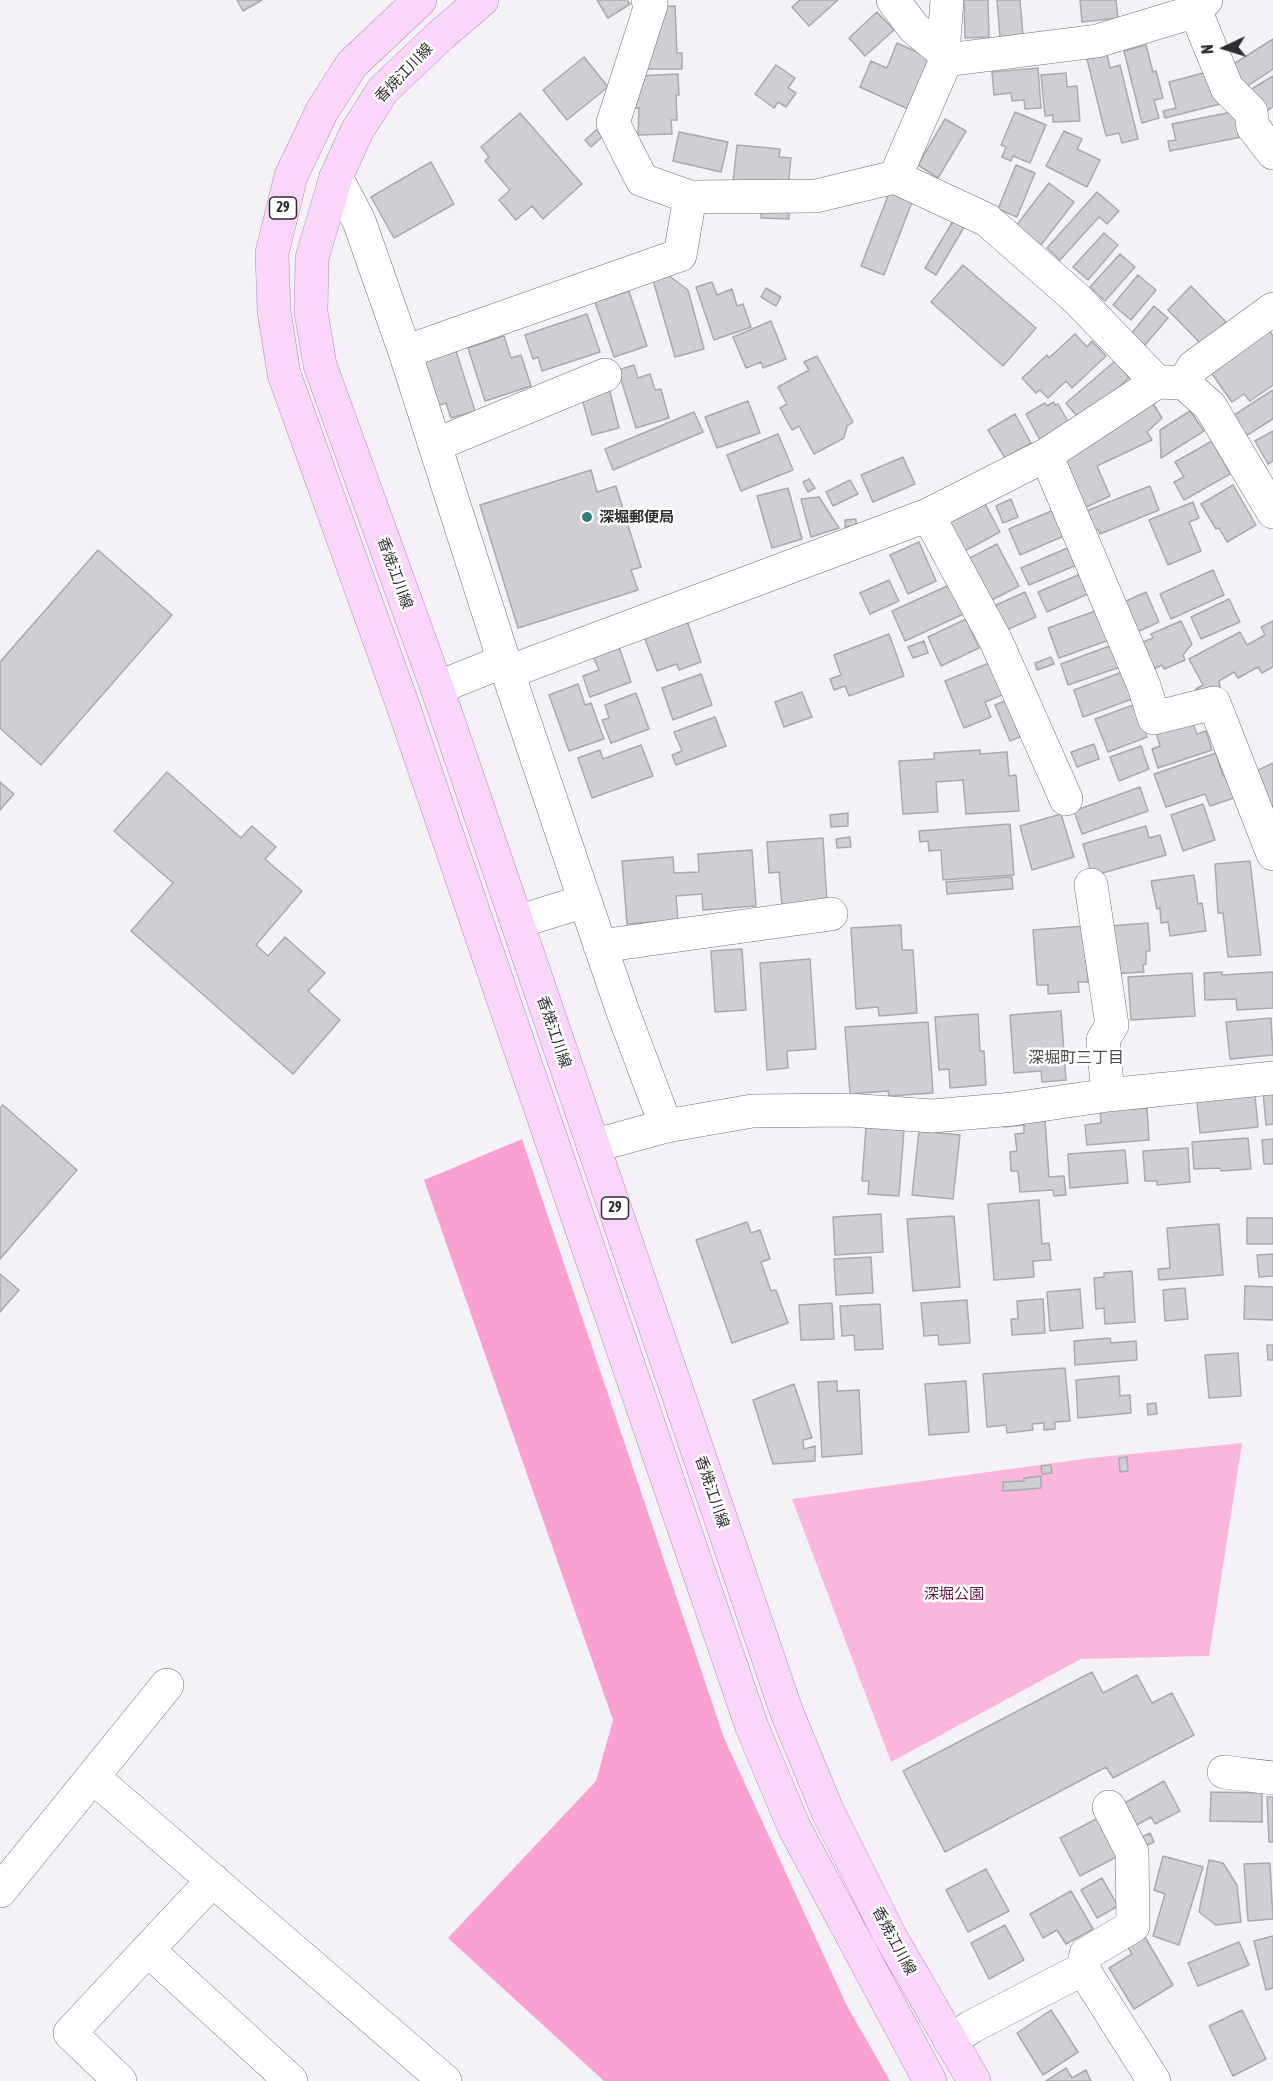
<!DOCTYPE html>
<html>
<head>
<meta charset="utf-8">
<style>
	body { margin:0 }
	#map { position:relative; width:1273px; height:2081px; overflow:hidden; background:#f5f2f7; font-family:"Asap Condensed",sans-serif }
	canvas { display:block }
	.north { position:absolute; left:1195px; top:18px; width:60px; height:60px; -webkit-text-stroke:4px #fff; paint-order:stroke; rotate:266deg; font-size:16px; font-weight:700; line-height:24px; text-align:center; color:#2d2c2e }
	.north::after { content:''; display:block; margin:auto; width:21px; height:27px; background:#2d2c2e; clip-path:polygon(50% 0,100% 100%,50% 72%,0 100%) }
</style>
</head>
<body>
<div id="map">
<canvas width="1273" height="2081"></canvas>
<div class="north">N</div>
</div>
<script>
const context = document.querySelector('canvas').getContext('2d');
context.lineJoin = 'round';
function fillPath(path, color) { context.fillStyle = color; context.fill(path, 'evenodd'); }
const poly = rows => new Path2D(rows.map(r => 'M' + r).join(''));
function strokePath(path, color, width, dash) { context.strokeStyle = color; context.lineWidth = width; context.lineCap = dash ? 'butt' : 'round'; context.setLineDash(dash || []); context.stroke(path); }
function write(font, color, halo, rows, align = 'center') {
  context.font = font + ' "Asap Condensed","Noto Sans JP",sans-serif'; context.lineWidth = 5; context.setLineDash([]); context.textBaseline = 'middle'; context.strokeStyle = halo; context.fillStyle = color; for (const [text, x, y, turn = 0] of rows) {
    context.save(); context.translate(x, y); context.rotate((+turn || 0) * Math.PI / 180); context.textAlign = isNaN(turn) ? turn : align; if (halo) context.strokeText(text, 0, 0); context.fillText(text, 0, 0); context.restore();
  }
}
fillPath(poly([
	[1242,1443,1209,1656,1081,1659,891,1762,792,1499,1090,1458]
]), '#fbb7db');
fillPath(poly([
	[522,1139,724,1738,847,2006,890,2081,604,2081,448,1938,596,1781,613,1720,424,1180]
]), '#faa1d2');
const building = poly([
	[237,0,262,0,243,11,237,0],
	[597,0,627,0,630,4,608,18,597,0],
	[800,0,838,0,809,26,792,7,800,0],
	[964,0,988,0,989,37,965,38,964,0],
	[997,0,1020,0,1023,35,1000,37,997,0],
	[1080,0,1116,0,1118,18,1082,22,1080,0],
	[675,6,677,53,682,53,682,69,637,69,652,7,675,6],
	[877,12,894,30,865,56,849,38,877,12],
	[1273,39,1273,69,1243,89,1229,67,1273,39],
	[897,43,930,58,908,109,860,87,871,61,887,68,897,43],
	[1146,45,1153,72,1156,71,1163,98,1154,100,1159,118,1142,123,1124,51,1146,45],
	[1107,54,1110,68,1120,65,1138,139,1122,143,1119,133,1106,136,1087,59,1107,54],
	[584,57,608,87,567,120,543,90,584,57],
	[776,65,795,78,788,88,796,93,786,107,778,102,774,108,755,94,776,65],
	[1038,68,1041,108,1025,109,1024,100,1012,101,1011,93,994,95,992,72,1038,68],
	[1211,71,1220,104,1165,118,1163,111,1176,108,1169,82,1211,71],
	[1066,73,1067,87,1077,86,1080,121,1053,122,1053,115,1045,116,1041,75,1066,73],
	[678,74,679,95,676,95,677,120,671,120,672,134,638,135,639,108,630,108,635,76,678,74],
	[1273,76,1273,107,1263,113,1250,90,1273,76],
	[1237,111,1242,137,1170,151,1168,141,1176,140,1172,124,1237,111],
	[1015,112,1046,125,1030,163,1013,156,1011,161,1002,157,1006,147,1001,145,1015,112],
	[520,113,582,184,543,219,532,206,516,220,499,200,510,190,485,161,489,157,481,147,520,113],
	[945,119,966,131,938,178,918,165,945,119],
	[604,123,610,130,591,147,585,140,604,123],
	[1064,131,1082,139,1077,149,1100,160,1087,187,1046,166,1064,131],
	[679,132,728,142,721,172,673,161,679,132],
	[737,145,780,149,779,157,791,158,788,187,733,182,737,145],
	[431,162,454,204,394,238,371,197,431,162],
	[1016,165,1035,173,1017,217,998,209,1016,165],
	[1049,183,1074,202,1041,245,1016,226,1049,183],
	[1097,192,1119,211,1107,224,1099,217,1060,260,1047,248,1097,192],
	[889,193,912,202,884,275,861,266,889,193],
	[761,200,789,201,789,219,761,218,761,200],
	[953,221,964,227,936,275,925,268,953,221],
	[1104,233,1118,245,1088,280,1073,267,1104,233],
	[1120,254,1135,267,1105,301,1090,287,1120,254],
	[963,265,1036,328,1003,366,931,302,963,265],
	[668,275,688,290,704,349,675,357,653,280,668,275],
	[1138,275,1156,290,1131,320,1113,305,1138,275],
	[712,282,717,295,732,289,737,306,743,304,751,327,714,340,696,287,712,282],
	[1191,286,1226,322,1202,345,1168,310,1191,286],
	[766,288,781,297,776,306,761,297,766,288],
	[629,291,647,346,614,357,595,302,629,291],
	[1154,306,1168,318,1145,345,1131,334,1154,306],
	[587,314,600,352,542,371,538,357,533,359,525,335,587,314],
	[771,321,786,359,763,368,761,362,746,368,733,337,771,321],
	[1269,330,1273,336,1273,385,1250,401,1244,394,1232,402,1210,371,1269,330],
	[1075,334,1087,347,1092,341,1106,356,1072,388,1066,381,1048,398,1040,390,1036,393,1022,378,1047,355,1049,358,1075,334],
	[504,336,511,358,521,355,531,386,485,401,468,348,504,336],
	[456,351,475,411,451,418,446,403,436,406,422,362,456,351],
	[817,356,853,422,847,426,844,438,814,454,799,426,792,430,780,408,787,404,778,387,809,370,804,362,817,356],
	[1115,361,1129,378,1081,421,1066,403,1115,361],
	[634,365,638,378,650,374,655,390,661,389,669,418,636,428,618,370,634,365],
	[609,388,619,428,592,435,581,395,609,388],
	[1273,390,1273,419,1244,437,1231,417,1273,390],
	[1151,400,1162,418,1147,432,1152,440,1097,466,1110,496,1082,509,1059,460,1151,400],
	[748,401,760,433,717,448,705,417,748,401],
	[1054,402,1055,405,1058,404,1070,425,1041,442,1026,414,1045,403,1047,406,1054,402],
	[1190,411,1204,431,1161,458,1160,430,1190,411],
	[694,412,703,432,613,470,605,449,694,412],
	[1015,414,1031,443,1005,458,988,430,1015,414],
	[1273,431,1273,461,1268,464,1255,441,1273,431],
	[778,434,793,470,741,491,727,455,778,434],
	[1212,441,1230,474,1184,500,1174,482,1184,477,1175,462,1212,441],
	[903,457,915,484,873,502,861,475,903,457],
	[591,470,597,492,616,486,641,567,631,570,638,590,518,628,480,505,591,470],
	[809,479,815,488,808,492,803,482,809,479],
	[850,480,858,494,833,506,826,492,850,480],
	[1233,485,1256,525,1227,542,1219,528,1216,529,1201,504,1233,485],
	[1150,486,1159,510,1100,534,1098,529,1093,531,1086,511,1150,486],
	[788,488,802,539,772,548,757,496,788,488],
	[819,497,839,528,811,537,801,499,819,497],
	[1011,499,1018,517,1003,523,996,506,1011,499],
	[1193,502,1199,518,1189,522,1201,551,1168,565,1149,520,1193,502],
	[985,504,1000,532,959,554,944,525,985,504],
	[1056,509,1066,535,1020,555,1009,529,1056,509],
	[856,519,856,526,845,527,845,520,856,519],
	[919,542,936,581,908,594,890,555,919,542],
	[997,544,1019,586,990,601,968,559,997,544],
	[1072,546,1079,564,1029,585,1021,568,1072,546],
	[98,550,172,615,41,765,0,728,0,662,98,550],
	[1213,570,1224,595,1171,619,1160,594,1213,570],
	[1083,573,1092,592,1047,612,1038,592,1083,573],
	[889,580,899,601,870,614,860,593,889,580],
	[956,582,970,611,905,641,892,611,956,582],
	[1025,592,1036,617,1004,631,994,606,1025,592],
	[1146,592,1159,622,1135,633,1122,603,1146,592],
	[1229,599,1240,622,1201,639,1191,617,1229,599],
	[1098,610,1109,640,1059,658,1048,628,1098,610],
	[686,618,701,662,679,670,677,664,657,671,643,634,686,618],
	[966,619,979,648,941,666,928,637,966,619],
	[1181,621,1192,644,1183,655,1185,660,1164,669,1162,665,1150,671,1138,644,1153,638,1151,634,1181,621],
	[1273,621,1273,667,1262,673,1258,667,1238,678,1234,672,1219,681,1221,693,1201,698,1196,689,1203,685,1189,659,1240,632,1247,645,1265,635,1261,627,1273,621],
	[889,634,904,676,849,696,845,686,834,690,830,679,841,675,834,655,889,634],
	[924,641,928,653,913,658,908,647,924,641],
	[1112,645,1120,667,1068,685,1061,664,1112,645],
	[619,647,631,682,590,697,583,676,599,670,593,656,619,647],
	[1051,657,1054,664,1037,670,1035,663,1051,657],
	[994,661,1007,693,985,702,991,717,964,728,945,681,994,661],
	[1125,671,1135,698,1083,717,1074,690,1125,671],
	[701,674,712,705,673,720,662,688,701,674],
	[578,684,585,705,591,703,604,739,569,751,549,695,578,684],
	[802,692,812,717,784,727,775,702,802,692],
	[636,693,649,729,611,743,602,720,609,718,605,705,636,693],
	[1012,698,1027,734,1010,741,995,705,1012,698],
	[1136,704,1147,737,1108,752,1095,719,1136,704],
	[715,717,726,746,676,765,672,755,682,751,674,732,715,717],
	[1192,721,1197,734,1206,731,1212,750,1158,768,1152,749,1160,746,1156,733,1192,721],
	[1094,744,1099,759,1077,767,1071,752,1094,744],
	[641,745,653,776,592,798,578,758,600,750,603,759,641,745],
	[1141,746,1149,769,1119,781,1110,757,1141,746],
	[980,750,980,754,1007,752,1009,776,1016,775,1019,811,966,814,963,780,936,782,938,812,903,814,899,761,934,759,934,753,980,750],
	[1216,753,1223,776,1226,774,1234,798,1210,806,1205,794,1166,807,1154,774,1216,753],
	[1273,763,1273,806,1267,809,1250,774,1273,763],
	[167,772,241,838,252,826,276,847,265,859,302,891,256,945,268,956,285,937,325,973,308,991,340,1020,293,1074,131,931,173,883,114,831,167,772],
	[0,782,14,794,0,810,0,782],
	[1140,787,1148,811,1082,834,1074,811,1140,787],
	[1203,804,1215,840,1183,851,1171,815,1203,804],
	[848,813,848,826,831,827,830,815,848,813],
	[1061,814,1074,857,1032,870,1020,826,1061,814],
	[1010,824,1014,875,943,880,941,850,929,851,928,841,920,842,919,831,1010,824],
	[1146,826,1149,838,1160,835,1166,855,1092,876,1083,844,1146,826],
	[850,837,851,847,837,848,836,839,850,837],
	[823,838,827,903,782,906,779,872,769,873,767,842,823,838],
	[752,850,756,906,703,910,702,894,676,896,678,920,627,924,622,861,673,857,674,873,699,872,698,854,752,850],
	[1250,861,1261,955,1228,957,1223,913,1218,913,1215,864,1250,861],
	[1194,875,1198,904,1202,903,1206,931,1170,936,1168,922,1161,923,1160,908,1157,909,1151,881,1194,875],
	[1012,877,1013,889,947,894,946,882,1012,877],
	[1148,923,1150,951,1146,951,1146,964,1143,965,1144,972,1112,974,1109,926,1148,923],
	[901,925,902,950,913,950,917,1013,879,1016,878,1007,856,1009,851,928,901,925],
	[1084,926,1088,982,1078,982,1079,992,1048,994,1048,985,1037,985,1033,930,1084,926],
	[742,949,746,1010,715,1012,711,951,742,949],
	[810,959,816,1049,787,1051,788,1068,767,1070,760,963,810,959],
	[1222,972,1222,975,1273,972,1273,1008,1237,1010,1236,999,1205,1000,1204,973,1222,972],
	[1192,973,1195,1016,1131,1020,1128,977,1192,973],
	[1061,1011,1066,1080,1042,1082,1041,1071,1014,1073,1010,1015,1061,1011],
	[978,1014,980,1051,984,1051,986,1085,950,1088,949,1069,939,1070,935,1017,978,1014],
	[1271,1018,1273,1055,1230,1059,1226,1022,1271,1018],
	[928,1022,933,1093,889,1096,888,1091,850,1094,845,1027,928,1022],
	[1273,1090,1273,1124,1266,1125,1263,1091,1273,1090],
	[1255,1095,1258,1127,1200,1133,1197,1102,1255,1095],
	[3,1105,77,1170,0,1259,0,1108,3,1105],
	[1147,1108,1149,1140,1087,1145,1085,1125,1101,1123,1100,1111,1147,1108],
	[1045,1120,1049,1177,1064,1176,1066,1195,1054,1196,1053,1190,1020,1192,1018,1171,1011,1171,1010,1152,1017,1151,1015,1134,1024,1133,1024,1125,1003,1127,1003,1123,1045,1120],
	[866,1127,904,1130,899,1196,868,1194,869,1181,862,1181,866,1127],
	[919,1131,960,1135,953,1199,912,1195,919,1131],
	[1248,1138,1251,1169,1221,1171,1220,1168,1194,1169,1192,1142,1248,1138],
	[1273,1139,1273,1164,1264,1164,1262,1140,1273,1139],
	[1188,1148,1190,1182,1157,1185,1157,1181,1145,1181,1143,1151,1188,1148],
	[1125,1150,1128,1183,1070,1188,1068,1154,1125,1150],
	[1039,1200,1042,1244,1049,1243,1051,1260,1033,1261,1034,1277,994,1280,988,1204,1039,1200],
	[881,1214,883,1252,835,1255,833,1217,881,1214],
	[954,1216,960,1287,913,1291,907,1219,954,1216],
	[1247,1218,1273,1218,1273,1244,1247,1244,1247,1218],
	[747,1222,751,1233,760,1230,770,1259,761,1262,771,1291,776,1290,788,1323,732,1343,696,1240,747,1222],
	[1219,1224,1223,1275,1159,1280,1158,1269,1170,1268,1167,1228,1219,1224],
	[1273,1254,1273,1276,1259,1277,1257,1255,1273,1254],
	[871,1257,873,1293,836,1295,834,1259,871,1257],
	[1132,1271,1135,1322,1105,1324,1104,1308,1096,1309,1094,1278,1104,1277,1104,1273,1132,1271],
	[0,1274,19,1290,0,1312,0,1274],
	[1245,1286,1273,1287,1273,1320,1244,1319,1245,1286],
	[1185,1288,1188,1319,1165,1321,1163,1290,1185,1288],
	[1080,1289,1083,1328,1050,1331,1047,1292,1080,1289],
	[1043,1299,1045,1333,1012,1335,1011,1319,1018,1319,1017,1301,1043,1299],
	[967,1300,970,1343,939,1345,938,1335,924,1336,921,1303,967,1300],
	[832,1303,834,1339,801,1340,799,1305,832,1303],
	[880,1304,883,1349,855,1350,854,1335,842,1336,840,1306,880,1304],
	[1110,1338,1111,1343,1136,1341,1137,1360,1075,1365,1074,1341,1110,1338],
	[1267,1345,1273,1345,1273,1360,1268,1360,1267,1345],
	[1238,1353,1241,1396,1209,1398,1205,1355,1238,1353],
	[1065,1368,1070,1421,1055,1422,1055,1429,1044,1430,1044,1423,1032,1424,1033,1430,1007,1433,1006,1425,987,1427,983,1374,1065,1368],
	[1119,1376,1120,1396,1130,1395,1131,1413,1078,1418,1076,1380,1119,1376],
	[837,1381,837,1391,859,1390,862,1454,822,1457,818,1382,837,1381],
	[966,1381,969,1432,929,1435,925,1384,966,1381],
	[794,1384,812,1438,803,1440,804,1449,815,1446,815,1461,773,1464,753,1400,794,1384],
	[1156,1403,1157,1414,1148,1415,1147,1404,1156,1403],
	[1127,1457,1128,1471,1120,1472,1119,1458,1127,1457],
	[1051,1465,1052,1473,1042,1474,1041,1466,1051,1465],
	[1041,1476,1041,1488,1003,1491,1003,1482,1024,1481,1024,1478,1041,1476],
	[1092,1672,1103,1693,1137,1675,1152,1703,1172,1693,1194,1735,1113,1778,1106,1767,945,1852,903,1771,1092,1672],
	[1164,1781,1180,1811,1155,1824,1151,1817,1135,1826,1123,1804,1164,1781],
	[1211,1792,1262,1793,1262,1822,1210,1821,1211,1792],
	[1267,1797,1273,1797,1273,1842,1269,1842,1267,1797],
	[1100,1817,1120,1855,1080,1876,1060,1838,1100,1817],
	[1150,1833,1154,1842,1141,1848,1137,1839,1150,1833],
	[1163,1856,1203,1867,1179,1945,1153,1936,1165,1894,1154,1890,1163,1856],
	[1209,1860,1223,1863,1237,1885,1241,1922,1216,1925,1199,1912,1209,1860],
	[1270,1863,1273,1919,1248,1921,1244,1864,1270,1863],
	[986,1869,1009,1911,968,1932,946,1890,986,1869],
	[1102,1878,1118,1906,1097,1918,1081,1890,1102,1878],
	[1071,1891,1093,1929,1066,1944,1057,1930,1043,1938,1030,1914,1071,1891],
	[1005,1925,1024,1960,989,1979,971,1943,1005,1925],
	[1142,1932,1173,1985,1134,2009,1109,1968,1132,1954,1125,1942,1142,1932],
	[1273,1936,1273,1988,1266,1990,1254,1941,1273,1936],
	[1239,1942,1249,1965,1198,1986,1188,1963,1239,1942],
	[1051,2010,1078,2052,1043,2075,1017,2033,1051,2010],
	[1242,2010,1266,2059,1233,2076,1209,2026,1242,2010],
	[1066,2068,1072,2078,1086,2070,1091,2081,1046,2081,1066,2068]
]);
fillPath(building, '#ceced3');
strokePath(building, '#a9a9ae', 1.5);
const minor = poly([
	[648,0,651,5,613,123,642,180,690,197,816,196,895,177,987,220,1077,299,1157,382],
	[893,0,914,28,943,52,946,60,895,177],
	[1191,0,1227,88,1251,112,1253,127,1273,153],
	[943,52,947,0],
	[946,60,1097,41,1196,11,1206,0],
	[336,177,359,221,405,352,504,661,585,901,623,1012,666,1126],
	[405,352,680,255,690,197],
	[1184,383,1193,367,1273,309],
	[435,445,605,375],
	[1046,455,1144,686,1154,718,1214,703,1273,854],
	[928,515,996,641,1066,799],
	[504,661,514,670,928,515,1046,455,1157,382,1184,383,1210,406,1273,512],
	[437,688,504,661],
	[1091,885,1112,1025,1103,1040,1108,1095],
	[517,922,585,901],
	[600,946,831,914],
	[593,1146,666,1126,752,1111,849,1110,932,1116,1013,1109,1108,1095,1273,1078],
	[1224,1772,1273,1778],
	[93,1777,445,2081],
	[0,1891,167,1685],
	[148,1950,291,2081],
	[1083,1969,1154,2081],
	[950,2041,971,2027,1083,1969,1086,1954,1133,1926,1132,1852,1109,1807],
	[120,2081,70,2033,213,1880]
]);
const major = poly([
	[420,0,352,64,322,111,291,176,272,253,274,311,284,374,401,700,752,1727,794,1827,930,2081],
	[482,0,441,35,383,90,357,131,336,177,312,258,311,312,320,365,437,688,787,1713,828,1812,890,1936,974,2081]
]);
strokePath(minor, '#727175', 34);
strokePath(major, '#b08ab1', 34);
strokePath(minor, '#fff', 33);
strokePath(major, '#fad7fa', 33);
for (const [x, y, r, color] of [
	[587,517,6,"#327b80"]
]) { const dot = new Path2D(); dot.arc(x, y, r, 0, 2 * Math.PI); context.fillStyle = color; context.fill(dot); strokePath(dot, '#fff', 2); }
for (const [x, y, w] of [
	[283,208,27],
	[615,1208,27]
]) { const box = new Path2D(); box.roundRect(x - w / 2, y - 11, w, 22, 4.5); context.fillStyle = '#fff'; context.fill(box); strokePath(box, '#2d2c2e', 1.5); }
write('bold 14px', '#2d2c2e', null, [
	["29",283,208],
	["29",615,1208]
]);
write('15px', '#2d2c2e', '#fff', [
	["香焼江川線",404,73,-46],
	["香焼江川線",395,573,70],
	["香焼江川線",554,1032,71],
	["香焼江川線",712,1492,71],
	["香焼江川線",894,1941,62]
]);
write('bold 15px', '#2d2c2e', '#fff', [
	["深堀郵便局",599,517]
], 'left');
write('15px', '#631647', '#fff', [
	["深堀公園",954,1594]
]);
write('16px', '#4e4c50', '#fff', [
	["深堀町三丁目",1076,1058]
]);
</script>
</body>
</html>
